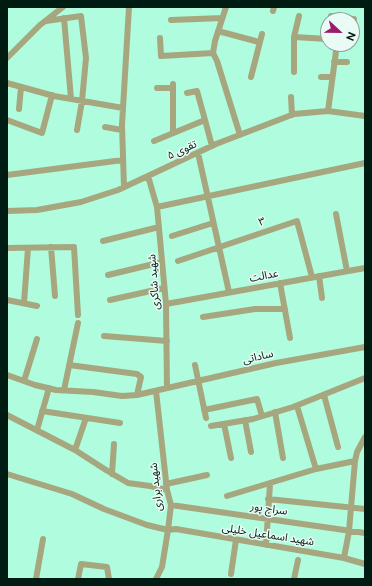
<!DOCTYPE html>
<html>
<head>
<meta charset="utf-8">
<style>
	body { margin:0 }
	#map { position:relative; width:372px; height:586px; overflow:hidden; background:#affcdf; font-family:Figtree,sans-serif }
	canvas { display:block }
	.frame { position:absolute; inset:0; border:8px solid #001b11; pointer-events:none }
	.north { position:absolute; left:320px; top:12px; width:40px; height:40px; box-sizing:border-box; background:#e9fbf4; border:1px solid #8ca199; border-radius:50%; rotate:112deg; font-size:11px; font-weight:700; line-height:16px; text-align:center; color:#001b11 }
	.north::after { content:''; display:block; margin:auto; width:14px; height:18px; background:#9e1a6b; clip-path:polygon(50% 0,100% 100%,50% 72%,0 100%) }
</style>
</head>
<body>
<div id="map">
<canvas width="372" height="586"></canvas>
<div class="frame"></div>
<div class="north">N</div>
</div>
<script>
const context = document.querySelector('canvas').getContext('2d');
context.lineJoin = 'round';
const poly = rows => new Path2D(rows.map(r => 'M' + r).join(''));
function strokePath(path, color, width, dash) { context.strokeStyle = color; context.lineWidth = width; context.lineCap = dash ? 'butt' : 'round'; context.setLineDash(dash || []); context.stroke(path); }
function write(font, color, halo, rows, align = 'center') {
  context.font = font + ' Figtree,"Noto Sans Arabic",sans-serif'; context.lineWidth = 3; context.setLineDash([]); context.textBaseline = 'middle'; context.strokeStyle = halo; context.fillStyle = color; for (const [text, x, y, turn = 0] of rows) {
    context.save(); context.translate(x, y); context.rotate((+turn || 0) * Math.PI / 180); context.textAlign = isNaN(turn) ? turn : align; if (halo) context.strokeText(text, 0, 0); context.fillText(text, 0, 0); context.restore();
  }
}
strokePath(poly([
	[226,7,215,41,213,53,217,61,240,135],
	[273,11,274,7],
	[331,16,340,17,340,20],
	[64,18,71,99],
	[171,20,222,18],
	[342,20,354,19],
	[46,21,81,16,86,58,82,101,77,130],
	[218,31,259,42],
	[294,37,328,39],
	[160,38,161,56,213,53],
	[7,58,40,25,63,7],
	[334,62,347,62],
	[294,72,294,37,299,16],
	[251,77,262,34],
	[321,77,332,77],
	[7,83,54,96,123,108],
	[157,88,173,88],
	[187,93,197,91,205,120],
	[291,97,292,115],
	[19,109,21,87],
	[328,111,337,44],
	[7,120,42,133,52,95],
	[105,127,122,130],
	[173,133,173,84],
	[154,141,205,120,212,146],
	[198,153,229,292],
	[7,175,123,160],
	[148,176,157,207,166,304,167,388],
	[124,187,122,125,129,7],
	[157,207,365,163],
	[7,211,37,210,81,202,118,190,216,144,294,114,328,111,365,116],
	[336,214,347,271],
	[172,236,213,223],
	[103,241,159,227],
	[51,247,55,296],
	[7,248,74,247,78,315],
	[178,261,297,221,312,277],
	[108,275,162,262],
	[319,276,322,298],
	[280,283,290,338],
	[7,300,37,306],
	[110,300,164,288],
	[24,303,28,248],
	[166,304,365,268],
	[203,317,255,309,285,309],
	[104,336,167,341],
	[69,365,137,374,141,377,137,395],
	[195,365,206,418],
	[7,375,35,385,56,390,93,392,122,396,137,395,276,363,365,347],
	[24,381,37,339],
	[64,390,78,323],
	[324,395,338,447],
	[297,406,316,469],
	[204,410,257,399,262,416],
	[42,411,120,423],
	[275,412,283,458],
	[7,415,75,450,106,470,128,483,150,486,167,490],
	[245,420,251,452],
	[224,424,231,458],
	[211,426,253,419,293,407,365,378],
	[37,430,49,388],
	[75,450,86,418],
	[7,474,72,494,104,509,147,525,168,530,176,529,344,558,365,564],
	[112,474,114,444],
	[166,484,207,475],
	[227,496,316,469,355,461],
	[268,499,365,509],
	[171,505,365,533],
	[266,545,270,484],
	[344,558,349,531,355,461,357,452,365,437],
	[231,574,236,540],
	[36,579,43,539],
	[78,579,81,564,107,567,109,579],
	[156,579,162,567,168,530,171,505,167,490,156,391],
	[294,579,298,560]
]), '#a6a77f', 6);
write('11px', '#001b11', '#e9fbf4', [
	["تقوی ۵",182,150,-25],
	["۳",262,222,-19],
	["عدالت",264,276,-10],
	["شهید شاکری",154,282,-94],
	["ساداتی",258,357,-13],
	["شهید براری",156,487,-96],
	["سراج پور",269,509,8],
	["شهید اسماعیل خلیلی",268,535,9]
]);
</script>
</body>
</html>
